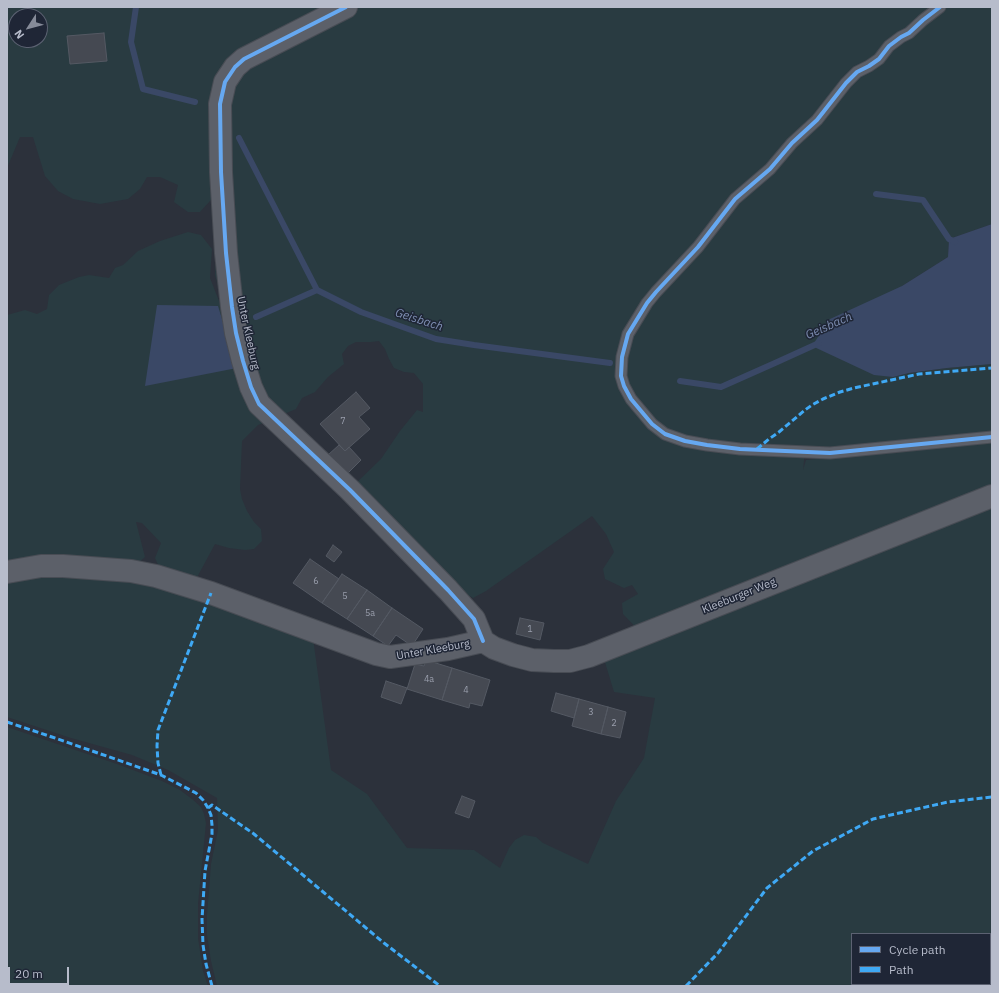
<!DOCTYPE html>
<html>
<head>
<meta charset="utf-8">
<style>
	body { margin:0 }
	#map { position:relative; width:999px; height:993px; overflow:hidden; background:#2c313b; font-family:"IBM Plex Sans",sans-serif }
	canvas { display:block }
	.frame { position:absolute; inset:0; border:8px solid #b7bccb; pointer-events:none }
	.legend { position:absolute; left:851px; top:933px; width:140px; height:52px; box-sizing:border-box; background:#1f2636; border:1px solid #5c6272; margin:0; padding:5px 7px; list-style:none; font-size:12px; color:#b7bccb }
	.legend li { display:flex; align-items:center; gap:8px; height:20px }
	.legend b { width:20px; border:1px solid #5c6272 }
	.north { position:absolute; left:8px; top:8px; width:40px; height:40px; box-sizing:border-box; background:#1f2636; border:1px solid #5c6272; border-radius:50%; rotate:234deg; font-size:11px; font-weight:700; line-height:16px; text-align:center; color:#b7bccb }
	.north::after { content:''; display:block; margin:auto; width:14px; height:18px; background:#868b99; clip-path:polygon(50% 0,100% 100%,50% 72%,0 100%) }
	.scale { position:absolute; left:8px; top:967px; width:61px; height:18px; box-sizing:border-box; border:2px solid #b7bccb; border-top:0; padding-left:5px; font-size:12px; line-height:14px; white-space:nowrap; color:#b7bccb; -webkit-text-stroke:3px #1f2636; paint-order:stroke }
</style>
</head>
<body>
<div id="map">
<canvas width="999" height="993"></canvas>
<div class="frame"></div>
<ul class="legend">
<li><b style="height:5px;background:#66a8f1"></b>Cycle path</li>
<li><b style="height:5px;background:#3fa9f5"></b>Path</li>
</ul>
<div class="north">N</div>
<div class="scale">20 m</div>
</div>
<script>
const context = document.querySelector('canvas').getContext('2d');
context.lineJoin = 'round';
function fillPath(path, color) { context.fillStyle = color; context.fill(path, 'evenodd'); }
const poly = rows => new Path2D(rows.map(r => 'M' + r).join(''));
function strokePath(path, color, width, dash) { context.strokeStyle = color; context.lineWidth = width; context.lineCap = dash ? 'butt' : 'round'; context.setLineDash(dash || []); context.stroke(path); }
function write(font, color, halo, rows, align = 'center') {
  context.font = font + ' "IBM Plex Sans",sans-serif'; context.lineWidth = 3; context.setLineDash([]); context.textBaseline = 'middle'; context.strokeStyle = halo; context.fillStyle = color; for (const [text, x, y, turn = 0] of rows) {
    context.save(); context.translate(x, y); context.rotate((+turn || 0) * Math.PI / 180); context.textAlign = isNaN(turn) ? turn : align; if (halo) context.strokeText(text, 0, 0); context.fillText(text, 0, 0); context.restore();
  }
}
fillPath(poly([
	[7,7,992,7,992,224,949,239,948,257,902,286,893,377,909,373,947,368,992,364,992,433,805,450,803,470,806,460,992,441,992,986,217,986,211,961,207,935,207,915,211,864,218,830,217,798,168,770,149,762,132,755,71,738,7,717,7,577,121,575,313,638,331,770,367,794,407,848,474,850,500,868,509,848,515,840,524,835,536,837,543,843,588,864,616,801,644,758,655,698,614,692,604,659,648,640,623,614,622,603,638,594,632,585,624,588,605,579,603,569,614,552,606,534,592,516,486,591,473,598,458,589,354,485,381,459,400,431,417,410,423,412,423,384,414,373,404,372,394,368,389,359,385,349,379,341,371,342,356,342,348,346,342,354,344,364,328,377,315,392,302,398,296,409,258,425,242,441,240,489,242,499,247,511,254,522,261,529,262,541,254,549,245,550,229,548,215,544,194,583,160,569,155,558,161,543,142,523,136,522,145,557,137,564,7,567,7,315,25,310,37,314,47,309,49,295,59,285,79,277,89,275,109,278,115,268,123,265,138,251,160,241,188,232,201,235,212,249,210,278,221,306,244,386,215,275,219,191,200,212,188,212,174,202,178,185,160,177,147,177,140,189,128,199,100,204,73,199,58,191,45,176,33,137,20,137,7,168],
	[16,16,40,16,40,40,16,40],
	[852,934,990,934,990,984,852,984],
	[7,727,117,764,162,781,180,790,192,799,201,807,204,814,206,823,198,904,198,938,203,971,208,986,7,986]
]), '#293b41');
fillPath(poly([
	[992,224,992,364,947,368,909,373,893,377,874,375,812,346,830,319,902,286,948,257,949,239],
	[157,305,218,306,237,368,145,386]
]), '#3a4866');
strokePath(poly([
	[136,7,131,42,143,89,195,102],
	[239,138,317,290],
	[876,194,923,200,949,239,955,242],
	[256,317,317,290,361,312,436,339,474,345,610,363],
	[680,381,721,387,775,363,819,343]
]), '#3a4866', 6);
const building = poly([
	[104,33,107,61,70,64,67,36,104,33],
	[356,392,370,408,359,417,370,429,345,451,320,424,356,392],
	[339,445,345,451,349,447,361,460,347,474,328,455,339,445],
	[333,545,342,552,334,562,326,556,333,545],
	[310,559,339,579,322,603,293,583,310,559],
	[342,574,367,590,347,619,322,603,342,574],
	[367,590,392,608,373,636,347,619,367,590],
	[392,608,423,629,412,646,396,635,388,646,373,636,392,608],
	[520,618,544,623,540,640,516,634,520,618],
	[426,660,452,668,442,700,407,689,415,664,424,666,426,660],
	[452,668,490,680,482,706,470,703,469,708,442,700,452,668],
	[386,681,407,688,401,704,381,697,386,681],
	[556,693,579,699,574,718,551,711,556,693],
	[579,699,608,707,601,734,572,726,579,699],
	[608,707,626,712,620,738,601,734,608,707],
	[462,796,475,801,469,818,455,813,462,796]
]);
fillPath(building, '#454952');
strokePath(building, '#545963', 1);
const lane = poly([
	[940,7,923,20,909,33,901,37,889,46,879,59,869,66,857,72,846,83,817,120,792,143,770,169,735,199,698,247,656,292,647,303,628,334,622,357,621,376,624,386,631,399,652,424,665,434,685,441,707,445,740,449,830,453,992,437]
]);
const street = poly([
	[346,7,244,59,235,67,225,82,220,104,221,172,226,253,232,307,236,333,243,361,251,387,259,404,350,490,448,590,474,619,483,641],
	[7,572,41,566,63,566,131,571,156,576,211,593,376,654,390,657,448,649,483,641],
	[483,641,494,648,513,655,532,660,554,661,570,661,589,656,992,496]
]);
strokePath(lane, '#484c54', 13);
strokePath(street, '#484c54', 24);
strokePath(lane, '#5c6069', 11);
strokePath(street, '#5c6069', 22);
strokePath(poly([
	[757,449,769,439,779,432,805,410,812,405,823,399,840,392,854,388,919,374,992,368],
	[7,722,52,737,161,775,196,793,203,800,208,808,211,815,212,825,212,834,205,871,202,919,203,945,206,964,212,986],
	[161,775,158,763,157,746,158,730,211,593],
	[208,808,212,805,254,834,384,943,440,986],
	[686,986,718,953,767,888,813,851,873,819,948,802,992,797]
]), '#3fa9f5', 3, [6, 3]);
strokePath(poly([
	[346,7,244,59,235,67,225,82,220,104,221,172,226,253,232,307,236,333,243,361,251,387,259,404,350,490,448,590,474,619,483,641],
	[940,7,923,20,909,33,901,37,889,46,879,59,869,66,857,72,846,83,817,120,792,143,770,169,735,199,698,247,656,292,647,303,628,334,622,357,621,376,624,386,631,399,652,424,665,434,685,441,707,445,740,449,830,453,992,437]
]), '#66a8f1', 4);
write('9px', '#9a9fad', null, [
	["7",343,421],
	["6",316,581],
	["5",345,596],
	["5a",370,613],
	["1",530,629],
	["4a",429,679],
	["4",466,690],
	["3",591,712],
	["2",614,723]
]);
write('11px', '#b7bccb', '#1f2636', [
	["Unter Kleeburg",248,333,78],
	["Kleeburger Weg",739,596,-22],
	["Unter Kleeburg",433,650,-10]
]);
write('italic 12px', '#7e8eb2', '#1f2636', [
	["Geisbach",419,320,18],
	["Geisbach",829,326,-24]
]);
</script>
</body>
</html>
